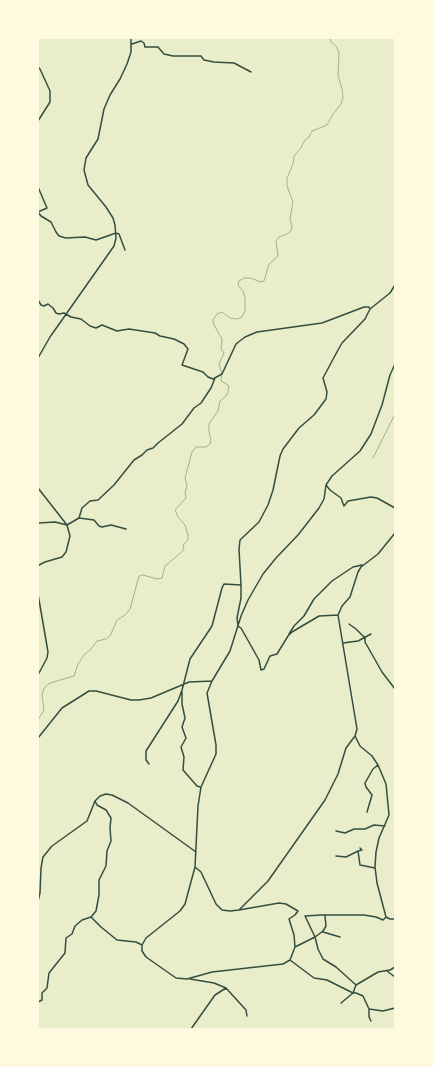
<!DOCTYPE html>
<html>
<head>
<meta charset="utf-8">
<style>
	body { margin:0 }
	#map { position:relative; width:433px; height:1067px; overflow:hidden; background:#e9edc9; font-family:"Titillium Web",sans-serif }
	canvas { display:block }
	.frame { position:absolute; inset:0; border:39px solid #fefae0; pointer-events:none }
</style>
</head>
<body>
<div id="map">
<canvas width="433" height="1067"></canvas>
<div class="frame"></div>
</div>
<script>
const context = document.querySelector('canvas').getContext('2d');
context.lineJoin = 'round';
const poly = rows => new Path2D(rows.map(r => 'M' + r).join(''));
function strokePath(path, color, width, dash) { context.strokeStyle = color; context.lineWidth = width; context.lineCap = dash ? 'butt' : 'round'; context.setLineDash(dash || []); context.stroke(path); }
strokePath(poly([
	[373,458,395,414],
	[38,720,44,710,42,695,44,688,50,683,74,676,78,664,84,655,91,649,97,641,106,639,110,636,117,620,125,615,130,609,139,576,143,575,157,579,162,578,165,566,184,550,183,545,188,540,188,535,185,525,178,517,175,510,186,498,185,493,187,486,185,478,192,452,196,447,206,447,210,444,211,440,209,432,209,424,218,411,220,401,227,395,229,387,228,385,221,381,221,379,222,374,219,364,224,353,221,349,222,339,214,325,213,320,217,314,222,312,230,318,238,319,242,317,245,311,245,298,243,291,238,285,239,281,244,278,251,278,260,282,264,281,269,264,278,256,276,241,279,237,287,234,291,231,292,226,290,219,293,202,287,186,287,178,293,164,294,156,301,148,305,140,309,137,312,131,327,125,333,114,341,104,343,97,342,89,338,75,339,53,336,46,331,42,330,38]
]), '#a3b18a', 1);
strokePath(poly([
	[132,44,141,41,144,43,145,47,158,47,164,54,173,56,201,56,204,60,214,62,234,63,251,72],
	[38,67,40,69,50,91,50,102,38,121],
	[38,212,41,216,51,222,56,232,59,236,66,238,85,237,96,240,116,233],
	[38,212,47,208,38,187],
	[116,233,119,234,125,250],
	[38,300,41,305,44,306,48,304,53,308,56,313,59,314,64,313,71,317,81,319,90,326,96,328,102,325,117,331,129,329,155,333,160,336,174,339,184,344,188,349,182,365,203,372,208,377,213,379,222,374,236,344,245,337,257,332,322,323,364,307,369,307,370,309],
	[38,358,50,337,114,246,116,238,115,225,113,218,106,207,88,185,84,170,86,158,98,139,104,109,110,95,120,79,127,64,131,52,131,38],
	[326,485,330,490,341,498,344,506,348,501,371,497,377,498,395,508],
	[38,488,67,525,70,536,66,552,62,557,45,562,39,565,38,567],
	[79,518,94,520,99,526,102,527,111,525,126,529],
	[38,523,55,522,67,525,79,518,82,508,90,501,98,500,114,485,134,460,142,455,147,450,153,448,158,443,182,424,194,408,201,403,211,388,215,378],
	[38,594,48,652,47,658,38,675],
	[338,615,319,616,292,632,288,636,277,654,270,656,264,669,261,670,259,660,241,628,238,626,237,618,241,598,241,585,239,549,240,540,259,522,268,505,273,490,280,456,283,449,299,428,314,415,326,399,327,392,323,378,338,350,342,343,365,319,370,309,390,293,395,285],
	[349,624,356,629,365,638,365,642,382,672,395,689],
	[289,634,294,626,304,616,314,599,332,581,353,567,362,565],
	[343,643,358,641,371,634],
	[182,692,182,704,185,718,182,727,186,738,181,747,184,757,183,770,197,786,200,787],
	[355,736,360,746,372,756,378,765,386,784,389,815,379,838,376,852,375,867,377,883,386,917,390,919,395,919],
	[38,738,62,708,89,691,96,691,131,700,139,700,151,698,189,682,212,681],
	[149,764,146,760,146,751,178,701,182,690,190,659,212,626,222,588,224,584,241,585],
	[95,801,97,805,106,810,111,818,110,828,111,841,107,851,106,866,99,880,99,895,96,911,91,917,101,927,117,940,136,942,142,945],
	[367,812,372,795,366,787,365,783,373,769,378,765],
	[336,831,345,833,354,829,365,829,374,825,385,826],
	[358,851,362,850,360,848],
	[336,856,346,857,358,851,360,865,375,868],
	[195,867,201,872,216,904,222,910,230,911,239,910,268,881,325,800,338,774,346,748,355,736,357,729,338,615,342,606,350,597,358,572,361,567,378,554,395,533],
	[38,901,40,893,41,868,43,857,52,846,87,821,95,801,100,796,106,794,112,795,128,803,196,852],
	[239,910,279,903,286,904,298,911,295,915,289,919,294,935,295,947,290,960,283,964,212,972,187,979,176,978,146,957,142,951,142,945,146,938,180,911,185,904,195,867,198,806,201,787,216,754,216,745,207,693,212,681,230,651,241,616,248,600,263,574,276,558,298,535,319,508,324,499,326,485,332,476,360,451,371,434,382,405,390,375,395,364],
	[323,932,340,937],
	[295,947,315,937,323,931,326,926,325,916],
	[290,960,314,978,327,980,353,993,356,985,336,967,323,959,318,949,315,937,305,916,321,915,364,915,376,917,383,920,386,917],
	[387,971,395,977],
	[190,979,214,983,226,988,215,995,191,1029],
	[356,985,378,972,390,970,395,967],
	[226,988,246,1010,247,1016],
	[38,1002,42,1000,42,993,47,988,49,973,65,953,66,938,72,934,75,926,82,920,91,917],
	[341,1003,353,993,356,993,363,996,369,1009,383,1011,395,1008],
	[369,1010,369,1017,371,1021]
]), '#344e41', 1.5);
</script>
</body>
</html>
